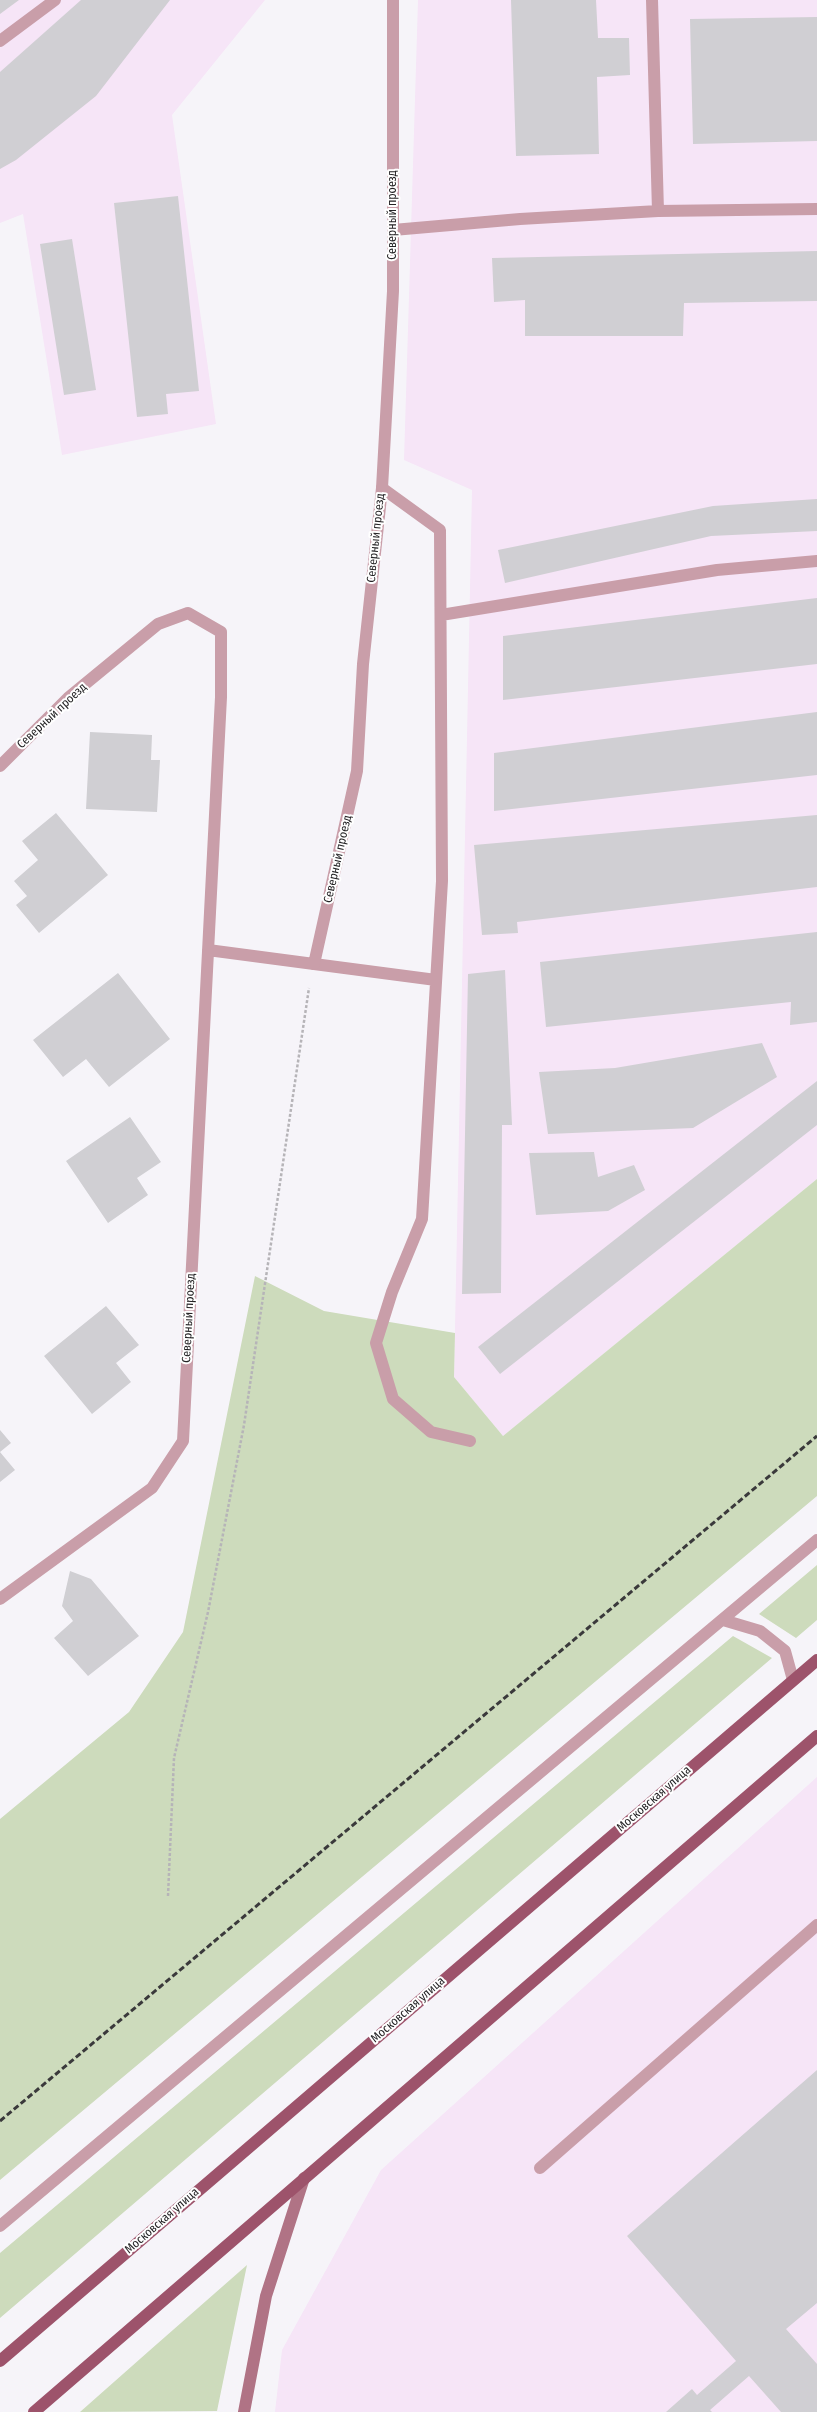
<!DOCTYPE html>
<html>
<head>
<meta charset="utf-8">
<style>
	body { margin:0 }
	canvas { display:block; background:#f6f4f9 }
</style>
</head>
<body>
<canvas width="817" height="2412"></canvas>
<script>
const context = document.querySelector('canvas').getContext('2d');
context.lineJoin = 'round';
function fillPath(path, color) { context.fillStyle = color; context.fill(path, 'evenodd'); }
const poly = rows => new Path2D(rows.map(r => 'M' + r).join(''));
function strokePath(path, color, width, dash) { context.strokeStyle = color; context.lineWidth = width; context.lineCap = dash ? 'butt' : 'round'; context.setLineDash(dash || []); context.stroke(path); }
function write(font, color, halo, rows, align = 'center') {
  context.font = font + ' "Fira Sans Condensed",sans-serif'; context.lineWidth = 4; context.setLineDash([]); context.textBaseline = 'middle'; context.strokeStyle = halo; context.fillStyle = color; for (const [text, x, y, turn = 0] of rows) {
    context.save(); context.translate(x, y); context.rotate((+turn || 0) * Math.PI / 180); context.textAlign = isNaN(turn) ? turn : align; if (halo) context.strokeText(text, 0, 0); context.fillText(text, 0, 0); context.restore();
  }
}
fillPath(poly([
	[0,0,265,0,172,115,216,424,62,455,23,214,0,223],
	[418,0,817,0,817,1179,503,1436,454,1377,472,490,404,460],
	[817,1777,817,2412,275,2412,282,2350,381,2170]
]), '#f6e5f7');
fillPath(poly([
	[817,1179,817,1496,0,2180,0,1819,129,1712,183,1632,255,1276,324,1311,455,1333,454,1377,503,1436],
	[817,1565,817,1620,796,1638,759,1614],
	[733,1636,772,1658,0,2318,0,2253],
	[247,2265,217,2411,80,2412,149,2351]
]), '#cddbbc');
fillPath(poly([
	[0,0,19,0,0,14],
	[81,0,170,0,96,96,16,160,0,169,0,72],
	[511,0,596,0,598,38,629,38,630,75,597,77,599,154,516,156],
	[817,17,817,141,693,144,690,19],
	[178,196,199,391,166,394,168,414,137,417,114,203],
	[72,239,96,390,64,395,40,244],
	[817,251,817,301,684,303,683,336,525,336,525,300,494,302,492,258],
	[817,499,817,531,711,536,505,583,498,550,713,506],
	[817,598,817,664,503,700,503,636],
	[817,712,817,775,494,811,494,753],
	[90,732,152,735,151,760,160,760,157,812,86,809],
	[56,813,108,875,39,933,16,905,27,896,14,881,38,860,22,841],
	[817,815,817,887,517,922,518,933,482,935,474,845],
	[817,932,817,1022,790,1025,791,1002,546,1027,540,962],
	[505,970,512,1125,502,1125,501,1293,462,1294,468,974],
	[118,973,170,1039,109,1087,86,1059,63,1077,33,1040],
	[762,1043,777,1077,693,1128,548,1134,539,1072,615,1068],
	[817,1081,817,1125,500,1374,478,1347],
	[130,1117,161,1162,137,1178,148,1195,108,1223,66,1161],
	[594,1152,598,1177,634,1165,645,1190,608,1211,536,1215,529,1153],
	[106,1306,139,1345,116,1363,131,1382,92,1414,44,1356],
	[0,1430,11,1443,0,1452],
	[0,1452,15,1470,0,1482],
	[70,1571,91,1579,139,1636,88,1676,54,1638,73,1621,62,1606],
	[817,2070,817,2303,786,2329,817,2364,817,2412,781,2412,749,2376,710,2410,712,2412,666,2412,692,2389,697,2395,736,2361,627,2236]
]), '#d0cfd3');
strokePath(poly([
	[168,1896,174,1758,208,1612,244,1425,309,988]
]), '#b6b4b8', 2.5, [3, 2]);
strokePath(poly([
	[652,0,658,211,817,209],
	[0,41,55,0],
	[393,230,520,219,658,211],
	[382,488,440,530,442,881,422,1219,392,1292,376,1343,393,1399,431,1432,470,1441],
	[441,615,717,570,817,561],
	[314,964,436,980],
	[540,2168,817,1925]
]), '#c99ea9', 12);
strokePath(poly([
	[0,766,68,698,158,624,188,613,221,632,221,697,183,1441,152,1488,0,1599],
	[208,950,314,964,357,771,363,664,382,488,393,291,393,0],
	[723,1620,760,1631,785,1651,793,1680],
	[0,2226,817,1540]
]), '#c99ea9', 12);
strokePath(poly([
	[244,2412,266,2296,304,2178]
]), '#b07385', 12);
strokePath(poly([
	[0,2361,817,1660],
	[34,2412,817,1736]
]), '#9d536b', 12);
strokePath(poly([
	[0,2121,817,1436]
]), '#3a393b', 3, [6, 3]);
write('12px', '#242325', '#fff', [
	["Северный проезд",393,215,-90],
	["Северный проезд",376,538,-84],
	["Северный проезд",52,716,-43],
	["Северный проезд",338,859,-77],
	["Северный проезд",189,1318,-87],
	["Московская улица",654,1799,-41],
	["Московская улица",408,2010,-41],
	["Московская улица",162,2221,-41]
]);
</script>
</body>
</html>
